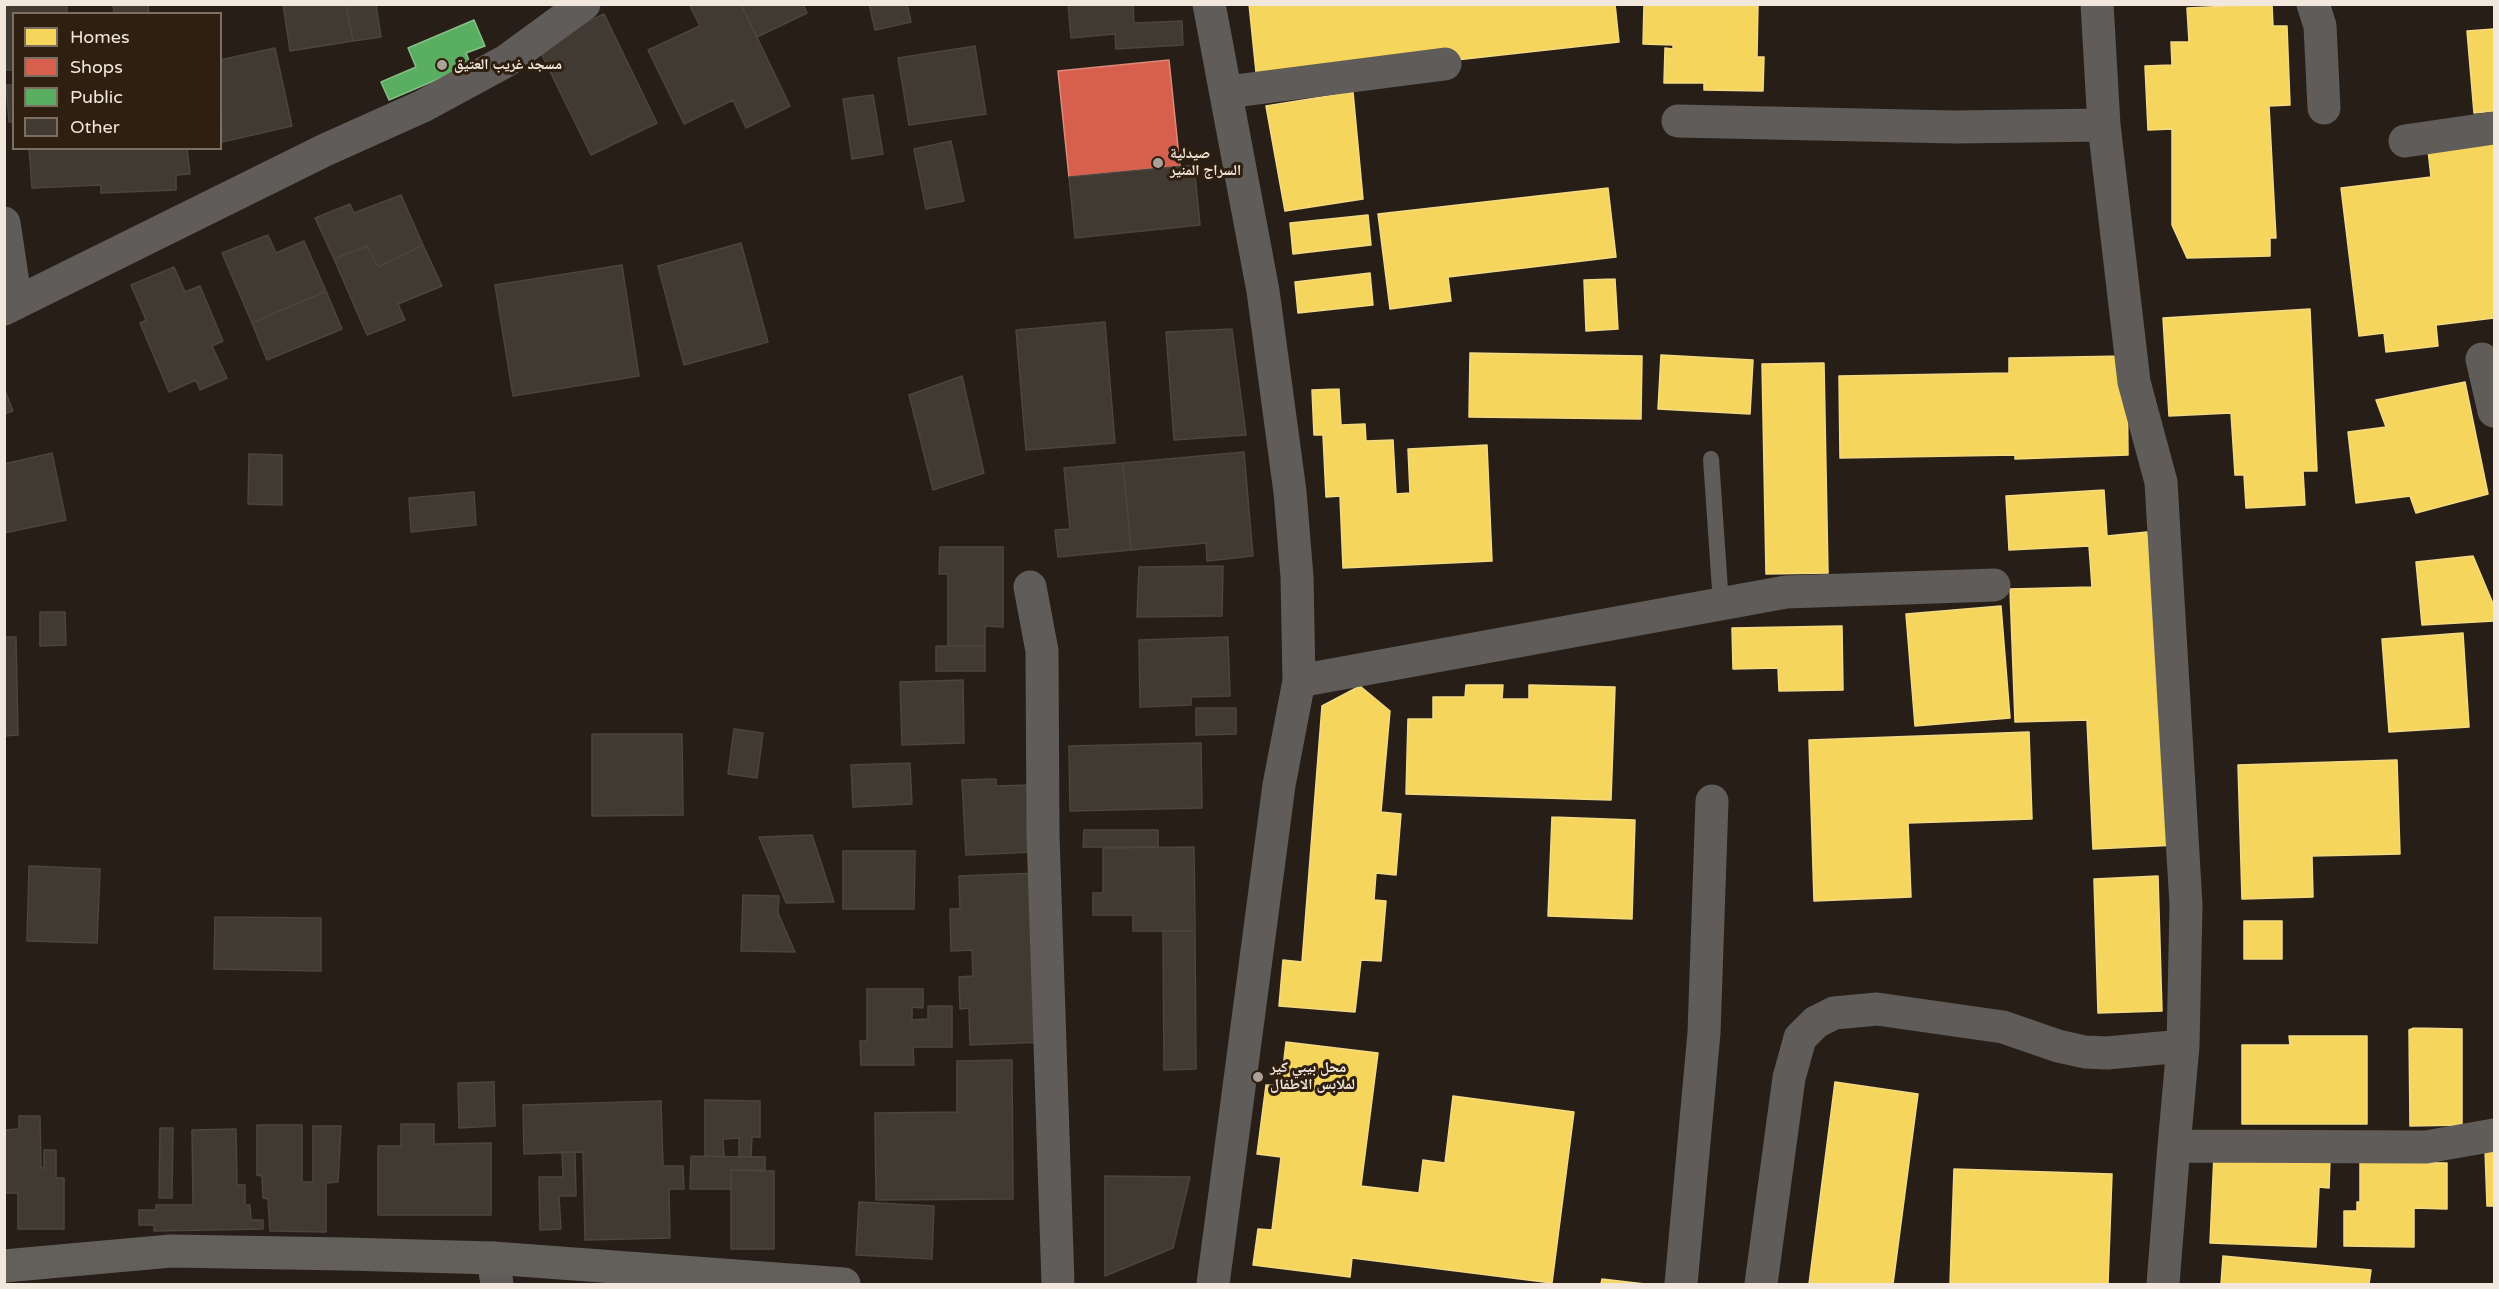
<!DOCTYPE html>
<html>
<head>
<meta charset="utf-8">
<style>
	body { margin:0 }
	#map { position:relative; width:2499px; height:1289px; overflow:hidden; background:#271f17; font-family:"Varela Round",sans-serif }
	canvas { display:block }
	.frame { position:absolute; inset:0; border:6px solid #f1e7dd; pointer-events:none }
	.legend { position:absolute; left:12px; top:12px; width:210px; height:138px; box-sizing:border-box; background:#2e1f10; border:2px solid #7c6f62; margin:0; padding:8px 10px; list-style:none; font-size:18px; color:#f1e7dd }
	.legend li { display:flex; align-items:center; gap:12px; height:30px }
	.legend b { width:30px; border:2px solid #7c6f62 }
</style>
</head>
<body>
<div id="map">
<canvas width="2499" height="1289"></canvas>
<div class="frame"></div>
<ul class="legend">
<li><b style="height:16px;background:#f6d55c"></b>Homes</li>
<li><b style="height:16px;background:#d6604d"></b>Shops</li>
<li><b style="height:16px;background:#5aae61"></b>Public</li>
<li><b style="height:16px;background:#413a33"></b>Other</li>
</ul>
</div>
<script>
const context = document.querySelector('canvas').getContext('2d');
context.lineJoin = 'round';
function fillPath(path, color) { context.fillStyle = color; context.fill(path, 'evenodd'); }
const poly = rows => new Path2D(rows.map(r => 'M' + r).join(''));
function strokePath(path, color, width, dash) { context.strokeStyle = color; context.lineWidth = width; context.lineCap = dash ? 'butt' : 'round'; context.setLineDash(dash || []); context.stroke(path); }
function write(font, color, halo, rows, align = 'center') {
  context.font = font + ' "Varela Round","Noto Naskh Arabic",sans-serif'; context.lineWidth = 6; context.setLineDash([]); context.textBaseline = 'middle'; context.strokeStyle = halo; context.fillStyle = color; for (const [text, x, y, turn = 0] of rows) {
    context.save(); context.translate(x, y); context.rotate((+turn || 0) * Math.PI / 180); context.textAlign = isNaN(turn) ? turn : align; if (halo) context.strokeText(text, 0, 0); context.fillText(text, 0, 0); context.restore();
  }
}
const homes = poly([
	[1249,4,1615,4,1619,42,1257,82,1249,4],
	[1644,4,1758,4,1757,57,1764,57,1763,91,1704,90,1704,83,1664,83,1665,48,1673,49,1673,45,1643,44,1644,4],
	[2272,4,2273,26,2287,26,2290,105,2269,106,2276,238,2270,238,2270,256,2187,258,2172,225,2172,129,2148,130,2145,66,2172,65,2171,42,2189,42,2187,8,2272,4],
	[2494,29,2494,111,2474,113,2467,31,2494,29],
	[1353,92,1363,199,1285,211,1266,106,1353,92],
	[2494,142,2494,318,2436,325,2438,346,2386,352,2384,333,2359,336,2341,188,2431,177,2428,150,2494,142],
	[1608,188,1616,257,1448,277,1451,301,1390,309,1378,214,1608,188],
	[1368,215,1371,245,1293,254,1290,223,1368,215],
	[1370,273,1373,305,1298,313,1295,282,1370,273],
	[1615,279,1618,329,1586,331,1584,280,1615,279],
	[2310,309,2317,471,2303,471,2305,505,2246,508,2244,475,2235,475,2231,413,2169,416,2163,318,2310,309],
	[1470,353,1642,356,1641,419,1469,417,1470,353],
	[1661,355,1753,360,1750,414,1658,409,1661,355],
	[2127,356,2128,455,2015,459,2015,455,1840,458,1839,376,2009,373,2009,358,2127,356],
	[1824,363,1828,573,1766,574,1762,364,1824,363],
	[2465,382,2488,494,2416,513,2410,496,2356,503,2348,432,2386,427,2376,400,2465,382],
	[1339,389,1341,425,1365,424,1366,441,1393,440,1396,494,1410,493,1408,449,1487,445,1492,561,1343,568,1340,496,1326,497,1323,435,1314,435,1312,390,1339,389],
	[2104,490,2107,536,2147,532,2178,845,2093,849,2087,720,2015,722,2010,589,2092,587,2089,546,2009,550,2006,496,2104,490],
	[2473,556,2494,606,2494,621,2422,625,2416,562,2473,556],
	[2001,606,2010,718,1915,726,1906,614,2001,606],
	[1842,626,1843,690,1779,691,1778,668,1733,669,1732,628,1842,626],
	[2463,633,2469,727,2389,732,2382,639,2463,633],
	[1466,685,1503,685,1502,699,1529,699,1529,685,1615,687,1611,800,1406,794,1408,719,1433,719,1433,697,1465,697,1466,685],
	[1360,686,1390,711,1381,812,1401,814,1396,875,1376,873,1374,900,1386,901,1381,961,1361,960,1355,1012,1279,1006,1283,960,1302,962,1322,706,1360,686],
	[2029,732,2032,819,1908,823,1911,897,1814,901,1809,740,2029,732],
	[2397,760,2400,854,2312,856,2313,897,2242,899,2238,765,2397,760],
	[1552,817,1635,820,1632,919,1548,916,1552,817],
	[2158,876,2162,1011,2098,1013,2094,879,2158,876],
	[2244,921,2282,921,2282,959,2244,959,2244,921],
	[2414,1028,2462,1029,2462,1125,2410,1126,2409,1030,2414,1028],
	[2289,1036,2367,1036,2367,1124,2242,1124,2242,1045,2290,1045,2289,1036],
	[1286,1042,1378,1053,1361,1186,1419,1193,1423,1160,1445,1163,1453,1096,1574,1112,1552,1283,1352,1258,1350,1277,1253,1265,1258,1229,1272,1230,1281,1157,1257,1154,1266,1085,1281,1086,1286,1042],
	[1835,1082,1918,1094,1893,1284,1809,1284,1835,1082],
	[2494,1148,2494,1206,2487,1206,2485,1149,2494,1148],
	[2214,1155,2330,1160,2329,1188,2319,1187,2316,1247,2210,1243,2214,1155],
	[2360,1162,2447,1163,2447,1209,2414,1208,2414,1247,2344,1246,2344,1211,2357,1211,2357,1202,2360,1202,2360,1162],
	[1954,1169,2112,1174,2108,1284,1950,1284,1954,1169],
	[2223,1256,2371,1270,2369,1284,2221,1284,2223,1256],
	[1602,1279,1645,1284,1601,1284,1602,1279]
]);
fillPath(homes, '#f6d55c');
strokePath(homes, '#f4da83', 1.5);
const shops = poly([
	[1169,60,1180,166,1069,177,1058,71,1169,60]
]);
fillPath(shops, '#d6604d');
strokePath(shops, '#de8878', 1.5);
const public = poly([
	[474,20,485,46,466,53,471,65,389,100,381,82,416,67,408,48,474,20]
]);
fillPath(public, '#5aae61');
strokePath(public, '#87bf86', 1.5);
const building = poly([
	[4,4,67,4,67,14,14,14,14,70,4,70,4,4],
	[113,4,148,4,149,14,111,14,114,13,113,4],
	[283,4,346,4,353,41,290,51,283,4],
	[346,4,376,4,381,37,353,41,346,4],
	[689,4,741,4,790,106,746,128,733,100,684,124,648,50,700,26,689,4],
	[741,4,803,4,807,13,757,37,741,4],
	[869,4,907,4,911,22,875,30,869,4],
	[1068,4,1133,4,1134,23,1182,21,1183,45,1116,49,1115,34,1071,38,1068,4],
	[604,14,657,123,591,155,537,45,604,14],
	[975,46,986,114,909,125,898,58,975,46],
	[275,48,292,126,222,142,220,60,275,48],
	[6,85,14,85,14,122,9,122,6,85],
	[873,95,883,154,852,159,843,99,873,95],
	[951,141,964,201,926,209,914,149,951,141],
	[29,148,187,148,190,174,176,175,176,190,101,193,101,185,32,188,29,148],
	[1194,165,1200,225,1075,238,1069,177,1194,165],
	[401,195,423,245,378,267,367,246,334,259,315,218,350,204,354,213,401,195],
	[268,235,276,253,304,241,326,291,252,323,222,253,268,235],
	[741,243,768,342,684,365,658,266,741,243],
	[423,245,442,286,398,304,405,320,367,335,334,259,367,246,378,267,423,245],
	[622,265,639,376,513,396,495,285,622,265],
	[174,267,185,292,200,286,223,341,212,346,227,378,200,390,196,380,169,392,140,323,146,320,131,285,174,267],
	[326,291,342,329,267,360,252,323,326,291],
	[1105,322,1115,443,1026,450,1016,330,1105,322],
	[1232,329,1246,435,1174,440,1166,332,1232,329],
	[962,376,984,473,933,490,909,395,962,376],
	[4,388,13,411,4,414,4,388],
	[1244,452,1253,556,1207,561,1206,543,1131,550,1123,463,1244,452],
	[52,453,66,520,4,533,4,464,52,453],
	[249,454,282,455,282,505,248,504,249,454],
	[1123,463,1131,550,1058,557,1055,530,1070,529,1064,468,1123,463],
	[474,492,476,525,411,532,409,498,474,492],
	[940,547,1003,547,1003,627,985,626,985,646,948,646,948,574,939,574,940,547],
	[1223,566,1222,616,1137,617,1139,567,1223,566],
	[40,612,65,612,66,645,40,646,40,612],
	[4,637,16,637,18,735,4,736,4,637],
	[1228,637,1230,696,1191,697,1191,705,1140,707,1139,640,1228,637],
	[936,646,985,646,985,671,936,671,936,646],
	[963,680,964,743,902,745,900,682,963,680],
	[1196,708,1236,708,1236,734,1196,735,1196,708],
	[734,729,763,733,757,778,728,774,734,729],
	[592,734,682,734,683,815,592,816,592,734],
	[1201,743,1202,808,1070,811,1069,746,1201,743],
	[910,763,912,804,853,807,851,765,910,763],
	[996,779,996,786,1032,785,1035,852,966,855,962,780,996,779],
	[1084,830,1158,830,1158,847,1083,847,1084,830],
	[812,835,834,902,786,903,759,837,812,835],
	[1194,847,1195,931,1133,931,1133,915,1093,915,1093,893,1103,893,1103,848,1194,847],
	[843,851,915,851,914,909,843,909,843,851],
	[29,866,100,869,97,943,27,941,29,866],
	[1038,873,1044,1042,970,1045,969,1008,960,1009,959,977,973,976,972,950,951,951,950,909,960,909,959,876,1038,873],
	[743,895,779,896,778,913,795,952,741,951,743,895],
	[215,917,321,918,321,971,214,969,215,917],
	[1163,931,1195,931,1196,1069,1164,1070,1163,931],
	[867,989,923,989,923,1008,912,1007,912,1020,928,1019,928,1006,952,1006,952,1047,913,1047,914,1065,861,1065,860,1041,867,1041,867,989],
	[1012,1060,1013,1199,876,1200,875,1113,957,1112,957,1061,1012,1060],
	[494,1082,495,1126,459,1128,458,1083,494,1082],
	[705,1100,760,1101,760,1137,752,1137,751,1157,739,1157,739,1138,723,1139,724,1157,705,1156,705,1100],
	[661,1101,663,1166,683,1166,684,1189,669,1189,670,1238,585,1240,583,1152,524,1154,523,1105,661,1101],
	[19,1116,40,1116,41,1168,44,1168,44,1150,56,1150,56,1178,64,1178,64,1229,18,1229,18,1193,4,1193,4,1130,19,1129,19,1116],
	[401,1124,434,1124,434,1144,491,1143,491,1215,378,1215,378,1146,401,1146,401,1124],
	[257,1125,302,1125,302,1182,313,1182,313,1126,341,1126,338,1182,326,1183,326,1232,270,1231,268,1199,263,1198,262,1176,257,1175,257,1125],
	[160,1128,173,1128,172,1198,159,1198,160,1128],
	[236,1129,237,1185,245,1185,245,1205,250,1205,251,1220,263,1220,263,1229,154,1231,154,1225,139,1225,139,1210,156,1210,156,1205,193,1205,192,1130,236,1129],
	[562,1152,575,1152,576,1196,559,1196,561,1229,540,1230,539,1177,563,1177,562,1152],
	[691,1156,765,1157,765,1170,731,1170,731,1189,690,1189,691,1156],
	[731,1170,774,1171,774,1249,731,1249,731,1170],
	[1105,1176,1190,1177,1173,1248,1105,1276,1105,1176],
	[859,1202,934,1206,932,1259,856,1255,859,1202]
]);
fillPath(building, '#413a33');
strokePath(building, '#4b453d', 1.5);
strokePath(poly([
	[1711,459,1721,604]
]), '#605c59', 16);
strokePath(poly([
	[1209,4,1263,291,1290,492,1297,577,1299,681,1279,785,1213,1284],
	[2097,4,2104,125,2134,382,2161,482,2186,905,2183,1046,2174,1146],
	[2313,4,2320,26,2324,108],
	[1227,92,1445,64],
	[1678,121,1955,127,2104,125],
	[2405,141,2494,128],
	[4,223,16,303],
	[4,309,325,150,423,106,506,61,584,4],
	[2482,359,2494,411],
	[1030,587,1042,651,1043,835,1058,1284],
	[1299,681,1786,592,1994,585],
	[493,1258,497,1284],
	[1681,1284,1704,1033,1712,801],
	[1761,1284,1789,1078,1800,1038,1816,1022,1834,1013,1877,1009,2003,1027,2058,1046,2085,1052,2107,1053,2183,1046],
	[2163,1284,2174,1146,2426,1147,2494,1135]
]), '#605c59', 33);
strokePath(poly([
	[4,1266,171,1251,346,1254,493,1258,844,1284]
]), '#635f5a', 33);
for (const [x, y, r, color] of [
	[442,65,6,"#aaa198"],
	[1158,163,6,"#aaa198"],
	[1258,1077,6,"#aaa198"]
]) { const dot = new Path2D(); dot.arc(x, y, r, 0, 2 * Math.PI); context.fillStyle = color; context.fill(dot); strokePath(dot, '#2e1f10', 2); }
write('bold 15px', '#f1e7dd', '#2e1f10', [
	["مسجد غريب العتيق",454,65],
	["صيدلية",1170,154],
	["السراج المنير",1170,171],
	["محل بيبي كير",1270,1068],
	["لملابس الاطفال",1270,1085]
], 'left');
</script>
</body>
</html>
